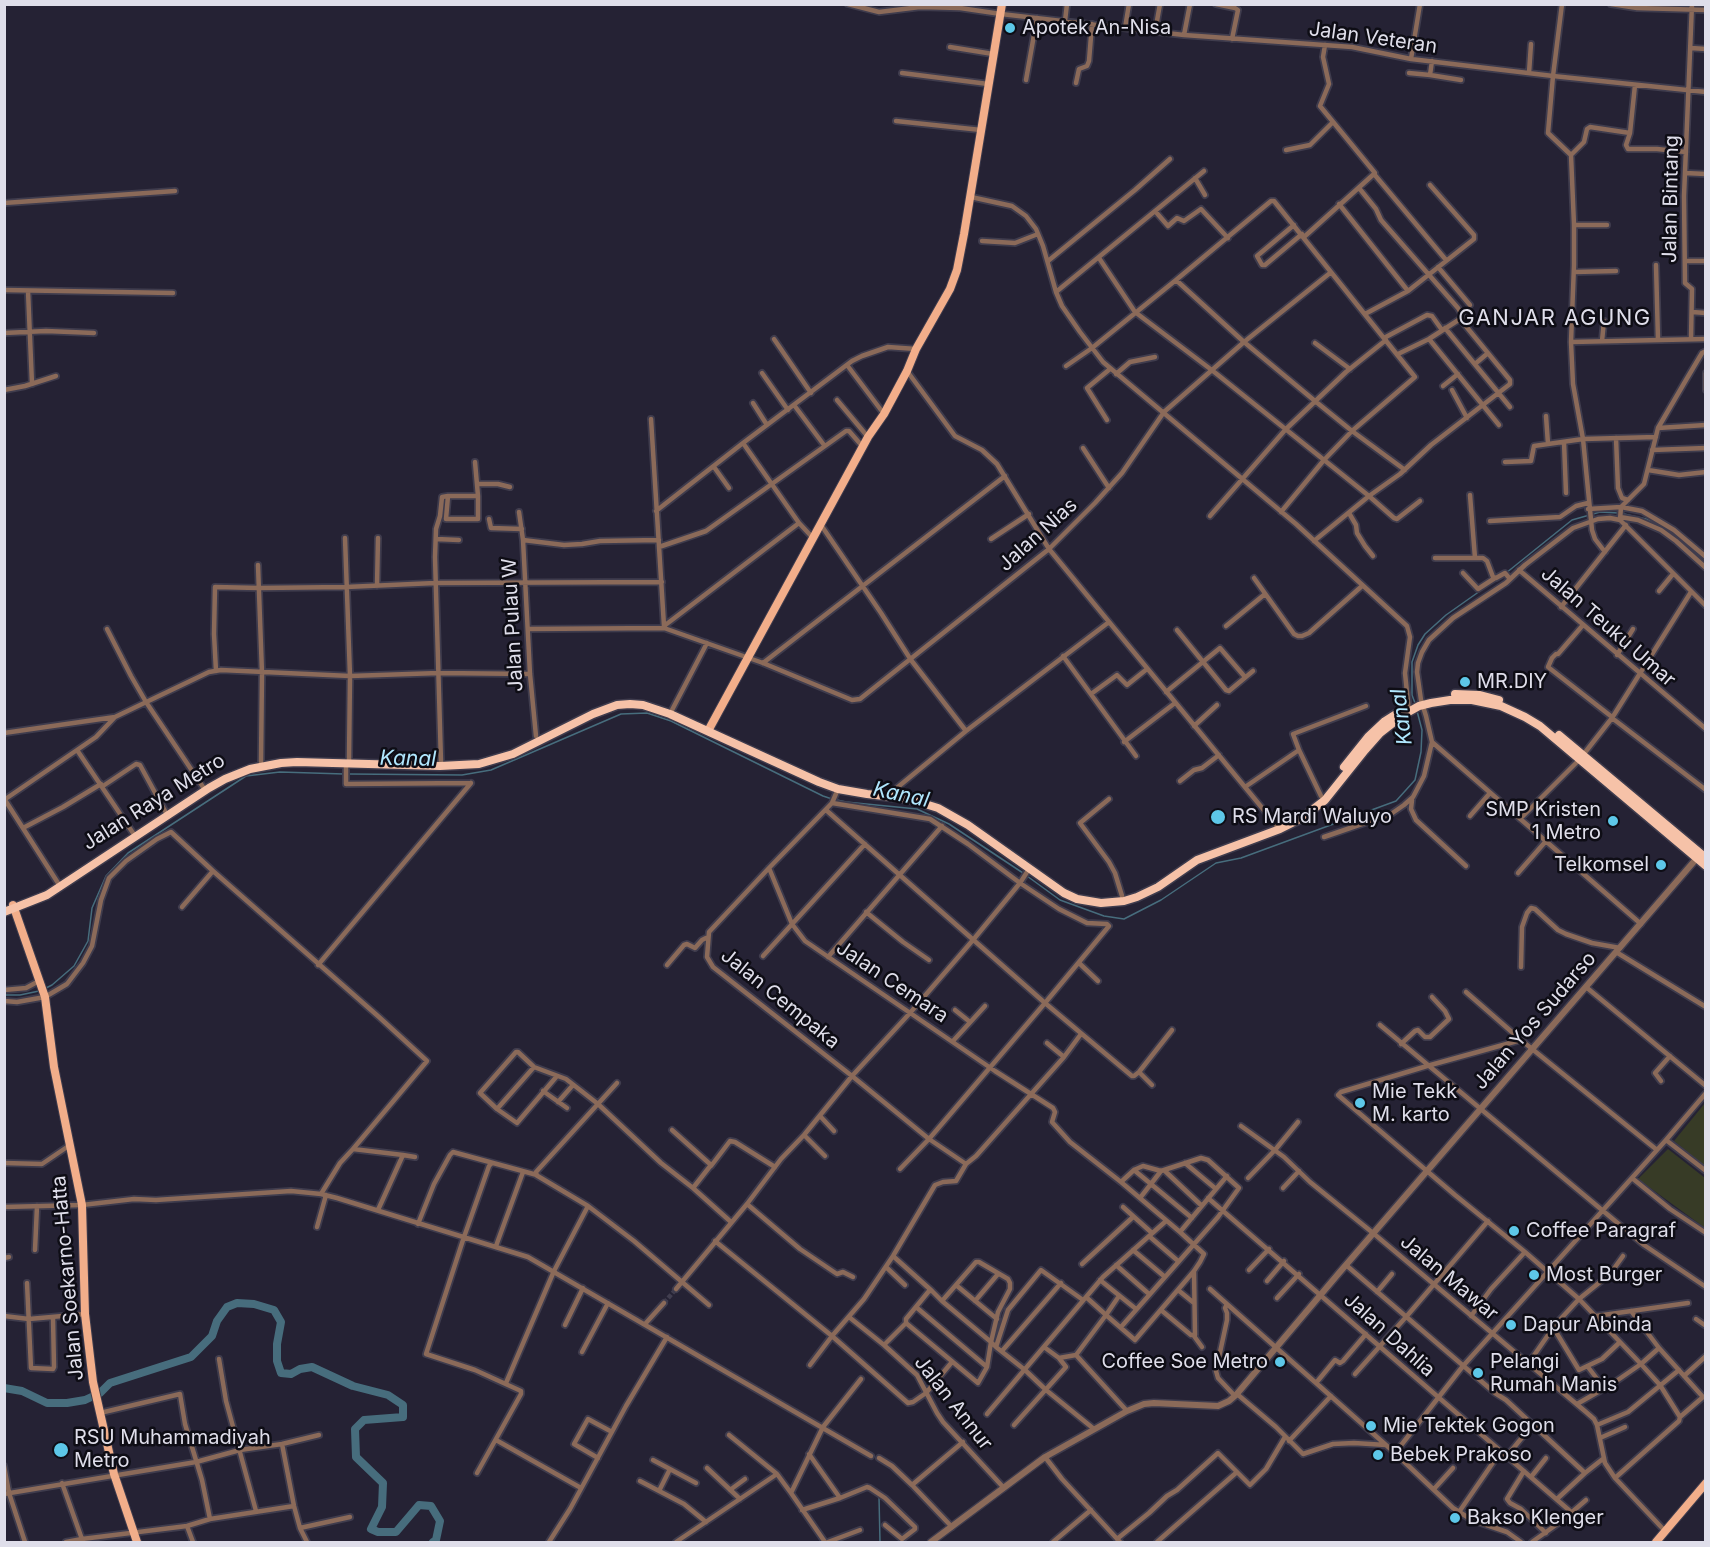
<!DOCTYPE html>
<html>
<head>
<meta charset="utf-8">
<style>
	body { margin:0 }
	#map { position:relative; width:1710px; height:1547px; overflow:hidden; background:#252234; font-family:Inter,sans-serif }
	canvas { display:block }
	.frame { position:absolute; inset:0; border:6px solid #dfdeea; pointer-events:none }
</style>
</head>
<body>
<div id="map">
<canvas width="1710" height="1547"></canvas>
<div class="frame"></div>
</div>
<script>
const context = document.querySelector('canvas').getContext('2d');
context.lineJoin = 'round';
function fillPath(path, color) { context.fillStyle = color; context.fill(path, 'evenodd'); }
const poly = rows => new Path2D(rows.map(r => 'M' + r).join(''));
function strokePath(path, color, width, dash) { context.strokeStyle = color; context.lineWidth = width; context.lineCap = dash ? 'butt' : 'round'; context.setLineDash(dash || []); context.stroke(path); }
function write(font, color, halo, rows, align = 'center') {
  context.font = font + ' Inter,sans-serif'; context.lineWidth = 5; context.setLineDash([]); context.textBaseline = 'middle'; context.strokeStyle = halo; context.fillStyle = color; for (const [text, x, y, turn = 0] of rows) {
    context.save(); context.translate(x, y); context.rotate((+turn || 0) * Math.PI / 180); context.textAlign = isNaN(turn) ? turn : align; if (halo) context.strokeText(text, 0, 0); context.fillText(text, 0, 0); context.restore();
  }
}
fillPath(poly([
	[1705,1103,1705,1166,1674,1141],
	[1668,1149,1705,1178,1705,1228,1638,1179]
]), '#373b26');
strokePath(poly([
	[1624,514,1646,519,1668,530,1706,561],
	[1506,573,1572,520,1600,512,1619,513],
	[1415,703,1412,695,1412,662,1418,645,1425,634,1446,615,1497,579],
	[349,774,462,775,491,770,621,714,647,713,671,721,823,796,832,799],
	[837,800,846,802,917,809,949,824,1023,873],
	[1027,876,1060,900,1104,916,1124,919,1161,900,1216,863,1241,858,1396,801,1415,780,1421,752,1422,730,1417,711],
	[46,988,52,985,74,966,88,941,92,908,106,876,128,853,246,776,280,772,344,774],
	[4,995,20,995,39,991],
	[879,1497,880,1542]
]), '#476d7d', 1.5);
strokePath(poly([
	[4,1388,22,1391,47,1403,67,1403,85,1400,100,1393,110,1383,191,1357,212,1336,217,1321,227,1307,237,1303,254,1304,274,1310,281,1322,277,1344,277,1361,281,1373,291,1374,300,1369,312,1367,353,1386,388,1395,403,1405,403,1417,364,1420,355,1429,356,1457,383,1483,382,1507,371,1529,378,1532,396,1532,419,1505,431,1506,440,1521,436,1540,433,1542]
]), '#476d7d', 8);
strokePath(poly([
	[664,1303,676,1289]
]), '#413e4f', 4.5, [4.5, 2]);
const minor = poly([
	[848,4,879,12,920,7,960,8,1001,14,1184,35,1352,47,1411,59,1553,76,1706,92],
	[1216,4,1235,8,1238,10,1232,39],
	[1562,4,1553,76,1548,133,1571,155,1574,225,1574,265,1571,342,1573,384,1583,439,1592,530,1595,539,1605,552],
	[1611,4,1637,8,1706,10],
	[1065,21,1067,4],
	[1125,28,1129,4],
	[1155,32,1160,4],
	[1184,35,1190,4],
	[950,47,993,54],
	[1691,48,1706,49],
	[1411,59,1420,4],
	[1432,61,1430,75,1461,80],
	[902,73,988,84],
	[1409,73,1430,75],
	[1529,73,1531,44],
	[1026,80,1037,18],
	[1076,83,1079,69,1087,66,1089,61,1092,24],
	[896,121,981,130],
	[1630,133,1635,85],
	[1286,150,1310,145,1333,122],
	[1571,155,1584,142,1587,129,1590,127,1630,133,1626,145,1628,149,1657,149,1686,152],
	[1685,173,1706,174],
	[1374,174,1446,260],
	[1195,178,1205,195],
	[1359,188,1376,209,1381,220,1458,308,1462,315,1460,319,1429,339,1398,354],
	[971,197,1012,206,1026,216,1036,229,1043,246,1056,292,1062,306,1080,332,1103,362,1296,524,1407,626,1410,637,1405,673,1409,712],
	[4,203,175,191],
	[1339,204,1408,291],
	[1155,211,1168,226,1177,218,1184,221,1201,209,1228,238],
	[1294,225,1257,256,1262,265,1265,265,1302,234],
	[1574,225,1607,225],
	[1304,237,1375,173,1320,106,1329,84,1323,57,1325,45],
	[982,241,1015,243,1038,234],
	[1099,258,1135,312,1213,371,1369,496,1394,518,1397,519,1420,501],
	[1048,261,1135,190,1170,159],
	[1685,261,1706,261],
	[1656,265,1658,340],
	[1438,267,1470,305],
	[1574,272,1616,271],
	[1176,280,1271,201,1274,201,1415,377,1352,431,1324,460,1281,512],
	[4,290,173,293],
	[28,291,32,384],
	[1056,292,1204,171],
	[1692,312,1706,313],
	[1365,314,1408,291,1474,239,1474,235,1430,185],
	[1445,328,1510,407],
	[4,333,46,331,94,333],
	[1384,338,1427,315,1432,316,1442,330],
	[774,339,811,393],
	[1429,339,1499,425],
	[1691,339,1692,289,1685,283,1684,196,1692,4],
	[1602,341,1604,321],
	[1571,342,1706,339],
	[1315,343,1350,369],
	[1475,364,1488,353],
	[847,365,884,414],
	[1066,366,1092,348,1176,280,1244,342,1315,401,1352,431,1405,470],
	[907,371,955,436,982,450,997,464,1049,549,1277,826],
	[762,373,788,410],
	[1706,373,1706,390],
	[1116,374,1130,362,1155,357],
	[1443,386,1458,374],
	[4,390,25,386,56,376],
	[1452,390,1467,418],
	[837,400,868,437],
	[753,403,767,425],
	[794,405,824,445],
	[1546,416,1548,444],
	[651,419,664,626],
	[1107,420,1087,388,1110,369],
	[1658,428,1706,425],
	[1616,438,1618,488,1622,498,1628,500],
	[1564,442,1566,493],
	[743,443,799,523,813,538],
	[1083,448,1109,488],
	[1652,450,1706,448],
	[475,462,478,496,478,519,446,519,448,496,478,496],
	[1505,462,1531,461,1534,446,1583,439,1656,437],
	[714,467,729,488],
	[1648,470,1679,475,1706,472],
	[477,484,498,484,510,487],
	[1470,495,1475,558],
	[1588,509,1621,507,1642,511,1674,530,1706,557],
	[656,511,743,443,852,361,862,356,888,347,916,349],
	[519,512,523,540,530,674,536,736],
	[1349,513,1356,525,1357,533,1365,546,1373,556],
	[1210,516,1286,429,1346,372,1386,340],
	[1620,517,1638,520,1661,530,1676,541,1706,568],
	[489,519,491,528,522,529],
	[1620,520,1621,507,1644,484,1658,428,1686,380,1702,353,1706,351],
	[1490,521,1560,517,1576,506,1588,503],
	[821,525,881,613,911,660,966,731],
	[345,538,350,676,349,760],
	[436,539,459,540],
	[991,539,1029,514],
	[523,540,564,545,582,544,600,541,659,540],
	[1314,541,1369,496,1400,474,1431,445,1510,384,1510,380,1460,319],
	[659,547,706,531,846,431,849,431,863,447],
	[1435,558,1483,558,1487,561,1493,577,1496,578,1505,573,1510,579],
	[258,565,262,673,261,762],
	[1519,570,1706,729],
	[1463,573,1478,589,1495,578],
	[1254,578,1294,634,1298,636,1302,636,1309,633,1362,586],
	[377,586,378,538],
	[1659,591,1673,574],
	[1561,607,1626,525],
	[1583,625,1558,654,1556,654,1552,658,1548,667,1612,717],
	[664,626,799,523],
	[1226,626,1265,594],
	[107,629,131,676,146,702,203,787],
	[528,629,664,628,763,663,852,700,860,699,1049,549,1095,503,1122,473,1164,412,1244,342,1330,273],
	[1177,630,1226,690,1229,691,1253,671],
	[1617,655,1633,629],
	[1063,656,1136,756],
	[763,663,1005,476],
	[216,671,214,634,215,587,259,588,346,587,435,583,662,582],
	[1166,692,1220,648,1245,677],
	[1091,694,1117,675,1127,685,1147,669],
	[672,710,707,643],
	[1612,718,1706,790],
	[1194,726,1217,705],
	[4,733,115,717],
	[1124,742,1175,703],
	[77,750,133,833],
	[1583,755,1612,718,1691,592],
	[441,762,435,557,436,529,440,516,442,497,448,496],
	[346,765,346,784,471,783],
	[1180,781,1194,770,1202,768,1219,755],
	[103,786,136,764,140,765,165,811],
	[1245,787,1299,750],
	[838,789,832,803,769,868,709,932,707,957,713,967,852,1076,929,1139,966,1164,976,1156,1064,1057,1081,1034],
	[893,791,966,731,1109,622],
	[1321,796,1299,750,1293,734,1366,706],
	[1109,799,1080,823,1109,862,1115,873,1122,896],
	[4,800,96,737,115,717,209,672,221,670,350,676,439,673,530,674],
	[5,800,58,883],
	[1412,800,1411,809,1416,820,1466,866],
	[832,803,930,819,968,844,1020,883,1059,909,1087,923,1107,924,1109,926,1045,1003,929,1139,900,1169],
	[826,810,1045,1003,1132,1076,1134,1076,1139,1072,1172,1030],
	[1470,816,1490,793],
	[1520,819,1579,760],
	[23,828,63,807,101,784],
	[1324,837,1391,814,1404,805,1413,797,1424,776,1432,742],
	[769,868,792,924,805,941,995,1071,1053,1108,1055,1112,1052,1122,1070,1142,1121,1182,1180,1232,1204,1254,1200,1262,1194,1271,1135,1340,1106,1315,1076,1355,1059,1358,1044,1347],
	[213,871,379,1017,427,1061,353,1149],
	[1518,873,1546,841],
	[866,912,903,942,929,960],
	[1641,924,1432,742,1426,716,1421,700,1417,672,1418,663,1422,652,1429,640,1453,618,1506,583,1525,565,1573,528,1598,519,1610,518,1620,520,1706,606],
	[1616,952,1706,1007],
	[763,956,865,844],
	[828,957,942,826],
	[1079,963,1098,981],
	[318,965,471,783],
	[667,965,684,945,687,944,695,948,702,940,706,938,708,939],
	[1521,967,1522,927,1527,913,1531,908,1535,909,1558,930,1566,934,1592,943,1620,948],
	[1586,987,1706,1086],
	[4,990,26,988,39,981],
	[1466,992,1521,1040],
	[4,1001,17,1002,45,997,67,984,83,963,92,946,101,900,109,878,126,861,157,839,171,832,213,871,182,907],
	[955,1010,970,1022],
	[1380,1025,1644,1245,1706,1287],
	[953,1041,985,1006],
	[1047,1043,1064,1057],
	[1401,1044,1415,1031,1418,1030,1425,1037,1430,1037,1449,1019,1445,1011,1432,997],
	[1139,1072,1152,1085],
	[557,1076,517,1123,497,1109,480,1093,516,1052,518,1052,534,1067,566,1079,598,1104,661,1163,693,1188,731,1222],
	[1661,1081,1655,1073,1670,1056],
	[617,1083,536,1172,536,1175,588,1206,634,1241,709,1305],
	[543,1091,567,1108],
	[558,1102,573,1085],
	[497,1109,534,1067],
	[820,1116,834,1131],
	[1241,1126,1284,1157,1310,1182,1373,1233,1586,1412,1594,1419,1597,1425,1605,1463,1615,1478,1665,1531],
	[672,1130,711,1165,693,1188],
	[804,1135,825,1156],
	[1666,1140,1706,1171],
	[1657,1150,1521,1040,1427,1066,1341,1092,1338,1095,1455,1195,1525,1252,1579,1299,1640,1363,1660,1385,1680,1417],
	[4,1163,42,1164,70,1145],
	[1185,1163,1216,1189],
	[711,1166,730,1141,735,1142,775,1167],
	[1134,1170,1192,1218],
	[1165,1171,1202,1206],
	[1248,1178,1275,1150,1298,1122],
	[1632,1178,1670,1209,1706,1233],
	[1121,1182,1134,1170,1143,1166,1161,1171,1201,1158,1208,1160,1239,1188,1218,1217,1121,1327],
	[1283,1188,1299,1171],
	[321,1194,340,1163,353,1149,403,1155],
	[1140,1198,1161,1171],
	[1208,1198,1570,1511,1570,1515,1532,1542],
	[747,1204,800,1249,834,1272,837,1274,843,1272,853,1277],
	[4,1207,82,1205,134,1199,156,1200,291,1191,321,1194,337,1198,528,1257,871,1456],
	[1123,1207,1152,1233],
	[378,1210,403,1155,415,1157],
	[418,1224,434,1184,450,1155,453,1152,537,1175],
	[317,1227,326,1195],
	[1180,1232,1227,1176],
	[1149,1236,1178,1261],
	[715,1241,832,1336,908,1403,913,1402,926,1393,952,1362],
	[496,1246,523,1172],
	[35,1250,37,1206],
	[1133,1250,1165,1277],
	[893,1256,932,1291],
	[4,1258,9,1257],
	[1082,1264,1133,1217],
	[1116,1265,1149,1294],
	[1346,1265,1495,1393,1506,1400,1585,1473],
	[886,1267,905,1285],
	[1249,1270,1269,1249],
	[1100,1280,1136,1309],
	[1267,1281,1284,1261],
	[27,1283,31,1368,53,1369,54,1367,53,1318],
	[956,1285,997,1319],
	[676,1289,747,1204,781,1159,804,1135,852,1076,910,1013,973,940,1020,883,1029,869],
	[1210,1289,1395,1453,1453,1508,1472,1520,1507,1532,1521,1542],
	[1178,1290,1194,1303],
	[1377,1292,1392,1274],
	[1086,1297,1106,1315,1119,1296],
	[1277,1298,1299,1274],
	[942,1301,976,1262,979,1262,1008,1279,1010,1283,1010,1289,998,1312,991,1342,987,1367,978,1383,906,1323,906,1319,929,1291,932,1291,942,1301,991,1342,996,1347,1025,1370,1046,1390,1094,1429],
	[975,1301,998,1274],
	[1227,1304,1225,1308,1227,1313,1227,1320,1216,1371,1218,1378,1235,1396],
	[916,1307,987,1367],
	[1161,1310,1191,1335,1195,1335,1194,1271],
	[4,1316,29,1319,85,1314],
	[1471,1316,1491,1289,1525,1252],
	[1596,1316,1688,1303],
	[849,1317,884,1345,917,1375,937,1413,943,1422,1004,1488],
	[1696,1319,1706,1326],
	[645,1324,664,1303],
	[565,1325,583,1288],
	[1553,1327,1579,1370,1602,1359,1620,1342],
	[1194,1336,1202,1347],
	[884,1345,906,1323],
	[996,1347,1008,1310,1041,1270,1083,1300],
	[1002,1351,1061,1283],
	[582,1352,608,1303],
	[1076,1355,1127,1411],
	[219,1359,226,1401,256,1511],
	[1528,1364,1555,1325,1579,1299,1610,1274,1623,1256],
	[810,1365,832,1336,864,1299,893,1256,935,1185,943,1182,956,1181,966,1164],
	[1588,1367,1604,1388],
	[1355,1374,1406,1317,1488,1221],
	[1684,1376,1706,1356],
	[506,1383,554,1271,588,1206],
	[1316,1383,1335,1360,1340,1363,1343,1361,1366,1334],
	[1237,1394,1276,1427,1303,1454,1333,1444,1354,1443,1386,1445],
	[1577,1404,1612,1384,1641,1364,1659,1348],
	[100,1413,180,1394,185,1424,202,1480,210,1519],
	[987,1414,1103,1277,1166,1221],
	[1014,1425,1066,1367,1059,1358],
	[1597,1425,1628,1412,1679,1370],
	[729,1435,777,1474,791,1493],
	[1600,1438,1625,1427],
	[496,1440,581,1488],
	[1289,1441,1331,1396],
	[282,1444,294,1506,300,1528,307,1542],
	[1395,1453,1463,1366,1666,1140,1706,1093],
	[1507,1456,1533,1424],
	[1045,1457,1062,1479,1120,1542],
	[598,1458,574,1444,588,1419,612,1432],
	[879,1458,892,1466,912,1485,952,1527],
	[653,1460,696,1483],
	[4,1466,9,1493,25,1542],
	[707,1468,740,1499],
	[1524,1471,1507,1499,1510,1503,1521,1509,1546,1533],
	[477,1473,521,1394,521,1391,475,1370,426,1354,464,1237,489,1166,492,1163],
	[1531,1477,1546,1458],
	[1615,1478,1679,1421,1680,1417,1703,1397,1659,1348,1631,1311],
	[640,1481,684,1504,706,1522],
	[62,1483,83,1542],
	[912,1485,963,1442],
	[1434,1489,1453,1468],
	[730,1490,745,1479],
	[659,1491,670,1469],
	[4,1494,196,1462,240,1450,282,1444,319,1435],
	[840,1498,867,1487,870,1488,885,1498,915,1527,915,1529,902,1539,885,1525],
	[1557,1499,1585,1473,1604,1458],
	[802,1510,840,1498,809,1454],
	[1459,1512,1501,1451],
	[1571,1513,1586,1500],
	[187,1526,193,1542],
	[300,1528,350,1517],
	[1117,1539,1149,1513,1167,1496,1177,1490,1218,1453,1250,1485,1266,1469,1285,1437],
	[66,1542,82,1539,187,1526,210,1519,294,1506],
	[549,1542,570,1509,626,1406,667,1337],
	[676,1542,777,1474],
	[825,1542,791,1493,823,1427,861,1379],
	[828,1542,860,1530],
	[1053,1542,1091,1510],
	[1157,1542,1237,1472]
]);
const tertiary = poly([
	[931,1542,1045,1457,1127,1411,1144,1404,1154,1403,1218,1406,1229,1401,1236,1395,1339,1273,1697,858]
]);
const primary = poly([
	[708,731,868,437,884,414,907,371,916,349,950,289,957,270,964,234,1002,4],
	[13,905,45,997,54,1067,82,1205,85,1314,93,1382,114,1474,137,1542],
	[1656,1542,1706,1483]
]);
const trunk = poly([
	[1455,694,1480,695,1499,700],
	[1559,735,1706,858],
	[1344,767,1368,737,1385,721,1396,714],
	[4,912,47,895,209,788,225,779,250,769,281,763,297,762,440,766,479,764,513,754,593,714,617,705,630,704,643,705,670,714,819,782,838,789,867,794,909,799,938,808,968,825,1064,893,1077,899,1101,903,1124,901,1137,897,1158,887,1197,860,1280,829,1302,818,1325,800,1365,750,1380,733,1403,715,1419,706,1431,703,1450,700,1472,700,1501,706,1525,717,1540,726,1706,866]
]);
strokePath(minor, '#3f3c4d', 8);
strokePath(tertiary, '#3f3c4d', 9);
strokePath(primary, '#3f3c4d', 10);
strokePath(trunk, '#3f3c4d', 11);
strokePath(minor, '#8b6a59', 4.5);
strokePath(tertiary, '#8b6a59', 6);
strokePath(primary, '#f2ae8a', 8);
strokePath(trunk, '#f6c2a8', 8);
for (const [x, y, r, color] of [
	[1010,28,6,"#5dc7e8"],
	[1465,682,6,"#5dc7e8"],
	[1218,817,8,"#5dc7e8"],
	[1613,821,6,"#5dc7e8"],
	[1661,865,6,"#5dc7e8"],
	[1360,1103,6,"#5dc7e8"],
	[1514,1231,6,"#5dc7e8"],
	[1534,1275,6,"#5dc7e8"],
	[1511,1325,6,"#5dc7e8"],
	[1280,1362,6,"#5dc7e8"],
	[1478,1373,6,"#5dc7e8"],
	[1371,1426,6,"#5dc7e8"],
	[61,1450,8,"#5dc7e8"],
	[1378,1455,6,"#5dc7e8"],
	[1455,1518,6,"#5dc7e8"]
]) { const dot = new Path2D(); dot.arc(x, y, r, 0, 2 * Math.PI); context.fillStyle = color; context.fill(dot); strokePath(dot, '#0e0d15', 2); }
write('20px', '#dfdeea', '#0e0d15', [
	["Apotek An-Nisa",1022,28],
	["MR.DIY",1477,682],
	["SMP Kristen",1601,810,"right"],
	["1 Metro",1601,833,"right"],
	["RS Mardi Waluyo",1232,817],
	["Telkomsel",1649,865,"right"],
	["Mie Tekk",1372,1092],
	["M. karto",1372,1115],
	["Coffee Paragraf",1526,1231],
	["Most Burger",1546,1275],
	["Dapur Abinda",1523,1325],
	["Coffee Soe Metro",1268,1362,"right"],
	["Pelangi",1490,1362],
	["Rumah Manis",1490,1385],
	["Mie Tektek Gogon",1383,1426],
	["RSU Muhammadiyah",74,1438],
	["Metro",74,1461],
	["Bebek Prakoso",1390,1455],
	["Bakso Klenger",1467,1518]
], 'left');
write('20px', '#dfdeea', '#0e0d15', [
	["Jalan Veteran",1373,38,8],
	["Jalan Bintang",1671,199,-89],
	["Jalan Nias",1038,535,-42],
	["Jalan Pulau W",513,625,-93],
	["Jalan Teuku Umar",1608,627,41],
	["Jalan Raya Metro",154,802,-32],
	["Jalan Cemara",892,982,34],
	["Jalan Cempaka",780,999,39],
	["Jalan Yos Sudarso",1535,1021,-49],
	["Jalan Soekarno-Hatta",68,1278,-95],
	["Jalan Mawar",1449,1278,40],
	["Jalan Dahlia",1389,1335,42],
	["Jalan Annur",953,1403,52]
]);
write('italic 21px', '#b0e7fe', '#0e0d15', [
	["Kanal",1402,717,-97],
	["Kanal",408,759,1],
	["Kanal",901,795,12]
]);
context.letterSpacing = '1.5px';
write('22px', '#dfdeea', '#0e0d15', [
	["GANJAR AGUNG",1555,318]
]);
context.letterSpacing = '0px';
</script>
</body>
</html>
